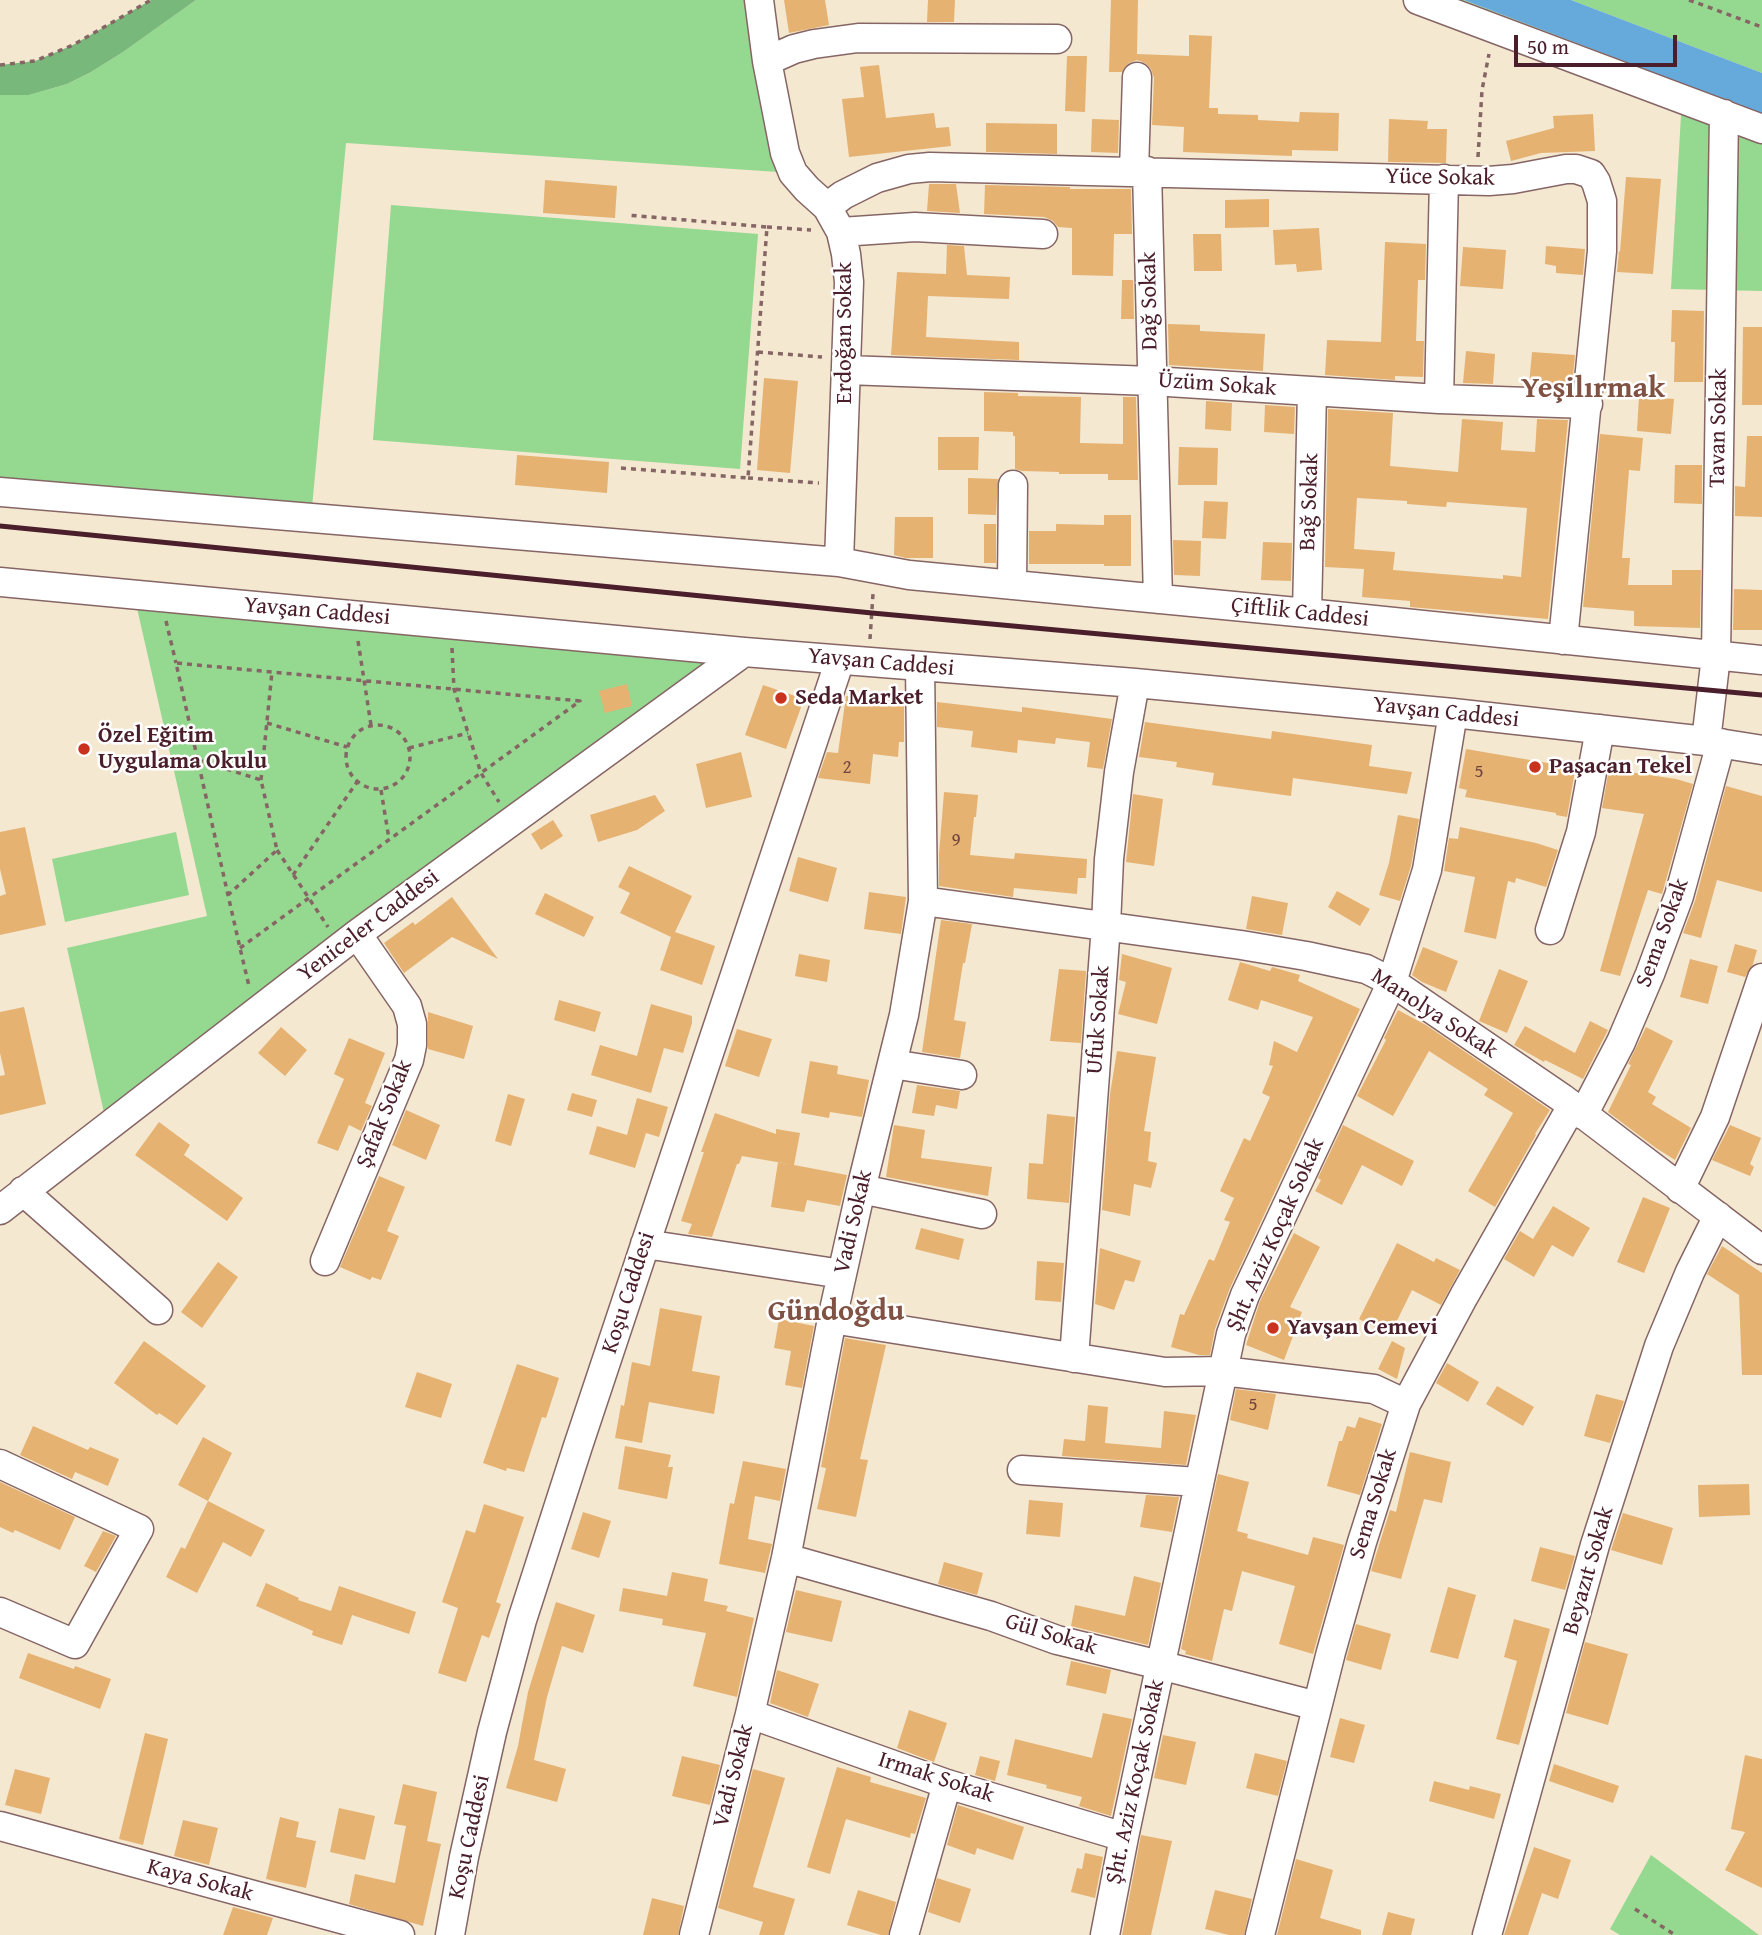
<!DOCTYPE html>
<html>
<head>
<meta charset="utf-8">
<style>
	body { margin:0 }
	#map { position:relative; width:1762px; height:1935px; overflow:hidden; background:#f4e8d1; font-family:"Gentium Book Plus",serif }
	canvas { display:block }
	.scale { position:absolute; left:1514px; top:35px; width:163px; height:32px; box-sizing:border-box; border:4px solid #4a1f2b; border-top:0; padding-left:9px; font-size:21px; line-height:24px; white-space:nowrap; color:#4a1f2b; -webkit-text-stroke:5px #fff; paint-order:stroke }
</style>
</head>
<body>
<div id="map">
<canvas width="1762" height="1935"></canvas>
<div class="scale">50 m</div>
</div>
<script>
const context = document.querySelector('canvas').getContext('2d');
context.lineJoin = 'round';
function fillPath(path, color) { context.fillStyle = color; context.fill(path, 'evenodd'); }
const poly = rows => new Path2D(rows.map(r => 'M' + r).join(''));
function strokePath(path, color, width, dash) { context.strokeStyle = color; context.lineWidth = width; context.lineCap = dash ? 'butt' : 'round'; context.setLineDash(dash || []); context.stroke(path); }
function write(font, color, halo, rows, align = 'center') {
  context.font = font + ' "Gentium Book Plus",serif'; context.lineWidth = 5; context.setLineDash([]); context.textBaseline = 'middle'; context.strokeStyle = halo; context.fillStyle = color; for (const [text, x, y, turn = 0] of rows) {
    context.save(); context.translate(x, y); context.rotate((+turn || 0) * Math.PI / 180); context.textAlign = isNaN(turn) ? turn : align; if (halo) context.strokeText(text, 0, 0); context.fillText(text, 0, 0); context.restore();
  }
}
fillPath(poly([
	[196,0,759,0,793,173,346,143,311,518,0,492,0,95,29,95,67,84,91,72,123,52],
	[1418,0,1464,0,1762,114,1762,291,1671,289,1682,98],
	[1571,0,1762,0,1762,73],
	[391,205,758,234,740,469,373,440],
	[134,595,744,652,107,1126,67,948,207,916],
	[176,832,189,895,65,922,52,859],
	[1651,1855,1759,1935,1620,1935,1610,1929]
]), '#95d890');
fillPath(poly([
	[151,0,196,0,123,52,91,72,67,84,29,95,0,95,0,65,35,61,73,45]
]), '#78b87a');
fillPath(poly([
	[1464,0,1571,0,1762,73,1762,114]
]), '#65aadb');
fillPath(poly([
	[784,0,825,0,829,25,789,33],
	[928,0,955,0,954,22,927,22],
	[1111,0,1138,0,1137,54,1189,56,1189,35,1212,36,1209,108,1218,108,1218,114,1258,115,1258,120,1299,122,1300,112,1339,113,1338,151,1292,150,1292,156,1183,152,1184,127,1152,125,1154,78,1151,69,1145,63,1137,60,1129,63,1122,72,1109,72],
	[1067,56,1087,56,1085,112,1065,111],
	[879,65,886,118,934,113,936,128,949,127,951,146,849,157,842,99,864,97,860,67],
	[1593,114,1595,151,1541,153,1511,161,1506,141,1554,128,1553,116],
	[1092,119,1119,120,1118,153,1091,152],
	[1389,119,1428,121,1427,129,1447,129,1446,163,1388,162],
	[986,123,1057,124,1057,154,986,152],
	[1626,177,1661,179,1653,274,1617,272,1619,251,1620,252],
	[545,180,617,186,615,218,543,213],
	[929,184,956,184,960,213,927,211],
	[985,185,1070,187,1070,189,1131,189,1132,234,1114,234,1113,276,1072,275,1072,228,1058,227,1053,221,1044,217,984,214],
	[1269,199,1269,227,1225,228,1225,200],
	[1319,228,1322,270,1297,272,1296,264,1275,265,1273,230],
	[1193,234,1221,234,1222,271,1194,271],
	[1385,242,1426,244,1425,280,1418,280,1416,341,1424,341,1423,377,1395,376,1395,380,1325,375,1327,340,1381,342],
	[947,245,964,246,967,275,1010,277,1009,299,928,296,926,337,1019,342,1019,360,891,355,897,272,946,274],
	[1546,246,1585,249,1583,275,1556,273,1556,266,1545,264],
	[1463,247,1506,250,1503,289,1460,286],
	[1122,280,1133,280,1134,319,1121,319],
	[1672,310,1704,311,1703,382,1674,382,1675,342,1671,342],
	[1168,324,1200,325,1200,331,1265,334,1263,371,1169,365],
	[1743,327,1762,327,1762,405,1742,405],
	[1466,351,1495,354,1493,384,1463,383],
	[1532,352,1575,355,1572,387,1529,385],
	[764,378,798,381,790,473,757,470],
	[984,392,1018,393,1018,396,1081,397,1080,443,1123,444,1123,397,1136,397,1138,480,1108,480,1108,474,1059,474,1059,472,1022,471,1015,469,1015,436,1013,436,1013,432,984,431],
	[1639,396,1674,399,1671,434,1637,431],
	[1206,401,1232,403,1231,431,1205,429],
	[1265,405,1295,407,1294,434,1264,432],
	[1328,409,1393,413,1390,466,1458,472,1462,419,1503,422,1501,450,1535,452,1537,419,1568,420,1548,619,1410,607,1410,601,1362,597,1364,569,1325,567],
	[1357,498,1407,501,1407,504,1446,507,1447,502,1527,508,1521,577,1503,575,1503,579,1393,570,1395,552,1354,549],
	[1600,434,1643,438,1640,471,1629,470,1622,558,1630,558,1628,585,1672,585,1672,570,1701,570,1700,628,1634,626,1634,611,1583,607],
	[1747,436,1762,436,1762,517,1735,516,1735,486,1745,487],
	[938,437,979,437,978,470,938,470],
	[1179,447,1218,448,1217,485,1178,485],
	[517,455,609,462,607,493,515,485],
	[1675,465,1702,465,1702,504,1674,503],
	[968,478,998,479,996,515,968,514],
	[1204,501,1228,502,1226,539,1202,538],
	[1104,515,1131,515,1131,566,1104,566,1104,564,1029,564,1029,531,1056,531,1056,524,1104,525],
	[895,517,933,517,933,558,906,558,894,555],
	[984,524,996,524,996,563,984,563],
	[1173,540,1201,541,1200,576,1174,575],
	[1263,542,1292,543,1291,581,1261,580],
	[1734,589,1762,590,1762,630,1733,630],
	[627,684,632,706,605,713,599,691],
	[763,685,804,699,786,749,745,735],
	[846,696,904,702,904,742,899,742,898,757,873,754,870,784,818,778,827,752,838,753],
	[937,702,1022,712,1022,707,1112,719,1103,769,1087,767,1090,742,1056,738,1055,744,1018,740,1017,753,971,747,973,731,937,727],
	[1145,722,1271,739,1272,731,1372,745,1369,766,1412,772,1407,794,1293,778,1291,796,1212,785,1214,773,1176,767,1177,762,1139,757],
	[1466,749,1565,766,1565,764,1576,765,1567,817,1556,815,1556,813,1465,797,1467,790,1459,788],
	[741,752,752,797,706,808,696,764],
	[1609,769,1676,779,1693,784,1662,894,1648,890,1620,976,1600,971,1644,814,1602,808],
	[1726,786,1762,796,1762,892,1717,880,1701,938,1683,933,1695,901],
	[944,792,978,795,976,817,974,817,970,855,1014,859,1015,853,1087,859,1086,878,1078,878,1077,894,1014,888,1013,897,939,886,939,854],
	[1133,794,1163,799,1154,866,1126,862],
	[655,795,665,811,637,830,598,842,590,815],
	[1398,815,1419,819,1411,866,1400,901,1379,895,1389,863],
	[553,820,563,836,541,850,531,834],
	[25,827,46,925,0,935,0,896,6,894,0,869,0,832],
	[1460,827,1536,843,1558,850,1546,887,1516,878,1515,883,1508,881,1496,939,1464,932,1475,877,1444,871,1449,838,1458,839],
	[798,857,837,868,828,902,789,891],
	[629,866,692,896,675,932,715,946,702,985,660,970,671,937,620,913,630,893,618,887],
	[1337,891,1370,909,1360,926,1328,907],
	[869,892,906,897,901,934,864,929],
	[545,893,594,917,584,937,535,914],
	[1252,896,1288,903,1282,935,1246,929],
	[452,897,498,959,452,937,404,973,384,943,413,922,415,925],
	[941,920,972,924,965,963,963,963,954,1020,966,1022,960,1058,922,1052],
	[1735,944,1757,950,1753,964,1745,977,1727,972],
	[1423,947,1458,961,1446,992,1422,982,1412,975],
	[799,954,830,960,827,982,795,976],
	[1122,954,1172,968,1157,1024,1118,1014,1126,982,1119,980],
	[1690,959,1718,966,1708,1004,1680,997],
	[1240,962,1270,971,1272,967,1300,975,1298,981,1360,1009,1230,1288,1215,1329,1210,1355,1199,1355,1171,1347,1180,1314,1184,1315,1209,1259,1214,1261,1230,1222,1224,1220,1234,1198,1220,1191,1244,1138,1250,1141,1270,1097,1262,1093,1273,1066,1269,1065,1274,1041,1297,1052,1313,1017,1261,1000,1258,1010,1228,1000],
	[1059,969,1086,971,1081,1043,1050,1041],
	[1499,969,1528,981,1507,1033,1479,1021],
	[559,1000,601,1012,595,1032,554,1020],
	[651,1004,692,1016,692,1023,683,1053,664,1048,651,1093,591,1075,600,1045,637,1056],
	[24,1007,46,1104,0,1115,0,1076,5,1075,0,1053,0,1012],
	[1398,1010,1426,1025,1550,1110,1535,1134,1536,1135,1495,1207,1468,1191,1513,1113,1484,1095,1488,1089,1429,1051,1393,1116,1357,1096,1386,1040,1384,1038],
	[428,1012,473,1026,464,1059,428,1049],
	[1590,1021,1608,1030,1583,1079,1545,1060,1544,1062,1514,1045,1525,1026,1575,1053],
	[281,1027,307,1050,285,1076,258,1053],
	[1646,1027,1673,1041,1648,1092,1656,1097,1652,1104,1691,1128,1675,1160,1656,1148,1608,1112,1631,1065,1628,1064],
	[737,1029,772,1039,759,1077,725,1066],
	[349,1038,385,1053,365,1103,372,1106,361,1131,349,1125,338,1151,317,1143,344,1079,334,1074],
	[1117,1051,1156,1057,1144,1131,1151,1132,1148,1161,1157,1163,1151,1188,1134,1184,1130,1216,1102,1210,1110,1094],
	[810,1061,838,1066,837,1074,869,1080,862,1117,830,1112,829,1118,801,1113],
	[917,1085,960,1091,957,1109,936,1105,934,1116,912,1113],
	[572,1093,597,1100,592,1117,567,1110],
	[508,1094,525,1099,511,1146,495,1141],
	[637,1098,668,1107,659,1137,646,1133,635,1168,589,1154,597,1126,627,1135],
	[406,1110,440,1125,426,1160,392,1145],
	[715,1113,776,1134,776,1129,800,1133,794,1165,742,1156,739,1164,737,1164,712,1237,688,1234,692,1224,681,1221,704,1152,701,1152],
	[1047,1114,1075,1117,1069,1203,1027,1199,1029,1163,1043,1164],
	[159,1122,190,1145,184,1155,243,1198,227,1221,135,1155],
	[894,1125,925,1130,921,1158,992,1167,988,1196,886,1177],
	[1343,1125,1414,1161,1402,1186,1362,1165,1342,1205,1315,1191,1321,1180,1318,1178],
	[1730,1125,1761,1138,1750,1164,1754,1167,1750,1176,1712,1160],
	[778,1162,847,1175,840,1206,807,1200,804,1212,771,1207],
	[379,1176,405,1187,387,1231,399,1236,381,1280,372,1277,370,1280,340,1267],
	[1643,1197,1670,1208,1644,1273,1617,1262],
	[1553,1206,1590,1228,1573,1257,1552,1245,1534,1277,1504,1259,1520,1231,1533,1239],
	[921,1228,964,1239,959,1260,915,1249],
	[1294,1233,1320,1247,1290,1307,1302,1312,1284,1360,1246,1345,1260,1301],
	[1397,1243,1434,1262,1436,1258,1460,1270,1441,1305,1412,1290,1390,1335,1359,1319],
	[1722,1246,1762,1273,1762,1375,1742,1375,1739,1295,1707,1274],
	[1100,1248,1141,1261,1134,1282,1125,1280,1114,1310,1095,1304],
	[1037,1261,1064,1263,1061,1302,1035,1300],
	[218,1262,238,1277,202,1328,181,1312],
	[660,1308,702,1316,692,1371,720,1376,714,1414,649,1402,642,1443,615,1438,621,1405,624,1406,632,1362,650,1366],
	[779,1319,814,1326,802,1388,785,1385,791,1351,774,1348],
	[845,1338,886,1345,860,1459,868,1460,856,1517,817,1509,826,1468,821,1467],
	[144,1341,206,1386,177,1425,159,1413,157,1415,114,1383],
	[1392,1341,1405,1348,1397,1379,1378,1369],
	[1447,1363,1479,1382,1468,1402,1436,1383],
	[517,1364,559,1378,546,1418,542,1417,524,1472,507,1468,506,1471,483,1463],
	[417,1372,452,1384,441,1418,405,1407],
	[1497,1386,1534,1407,1523,1426,1486,1404],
	[1236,1389,1276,1394,1268,1430,1230,1420],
	[1596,1394,1624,1401,1610,1443,1584,1436],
	[1088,1405,1108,1407,1105,1443,1161,1448,1164,1411,1196,1415,1186,1465,1062,1456,1064,1439,1085,1441],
	[1359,1417,1382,1424,1360,1495,1327,1486,1339,1441,1342,1441,1347,1426,1355,1428],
	[33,1426,88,1450,90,1447,119,1459,108,1486,75,1472,72,1479,20,1455],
	[203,1437,232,1453,208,1501,178,1485],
	[625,1446,671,1455,668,1467,673,1467,667,1499,618,1489],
	[1410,1452,1451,1462,1442,1503,1424,1499,1401,1579,1371,1571,1390,1510,1396,1512],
	[743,1461,786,1469,780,1501,755,1496,748,1539,772,1544,765,1573,719,1564,730,1503,734,1504],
	[1218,1474,1249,1482,1237,1531,1248,1534,1247,1538,1308,1555,1313,1537,1344,1545,1313,1654,1279,1644,1295,1586,1242,1571,1232,1611,1224,1609,1212,1661,1185,1654,1186,1651,1181,1649],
	[0,1482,75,1517,60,1550,15,1530,13,1533,0,1527],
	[1749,1484,1750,1515,1699,1517,1698,1485],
	[1146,1495,1179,1497,1172,1532,1140,1527],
	[1029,1500,1063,1503,1060,1537,1026,1534],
	[208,1501,265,1530,251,1557,223,1542,197,1593,166,1577,181,1547,185,1549],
	[484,1504,524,1517,496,1602,501,1604,489,1638,482,1635,466,1682,438,1673,458,1608,442,1602,466,1530,475,1533],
	[583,1512,611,1521,599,1558,571,1549],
	[1623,1513,1673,1528,1662,1565,1611,1550],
	[103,1531,116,1536,96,1572,84,1566],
	[1540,1547,1575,1556,1565,1590,1531,1581],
	[944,1562,983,1573,977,1595,938,1584],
	[672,1572,708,1579,704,1601,728,1606,726,1611,754,1618,737,1697,693,1686,706,1633,662,1625,663,1619,619,1611,623,1588,667,1596],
	[1134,1576,1161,1583,1148,1645,1071,1626,1075,1605,1125,1616],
	[266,1583,299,1598,298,1600,331,1611,339,1586,416,1612,409,1634,352,1615,342,1645,312,1635,313,1631,256,1606],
	[1448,1587,1476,1595,1458,1659,1430,1652],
	[796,1590,842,1601,832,1642,786,1632],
	[556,1602,595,1615,583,1653,562,1646,547,1697,534,1760,566,1769,557,1802,506,1788,518,1746,528,1692],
	[1514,1619,1550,1629,1519,1745,1496,1739,1517,1661,1504,1657],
	[1356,1624,1391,1634,1381,1670,1346,1660],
	[1585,1642,1628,1654,1608,1725,1566,1713],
	[28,1653,74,1669,75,1666,111,1679,100,1709,19,1678],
	[1071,1661,1111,1670,1106,1694,1066,1685],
	[777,1670,819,1684,808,1717,770,1703],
	[909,1710,947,1723,934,1762,897,1748],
	[1103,1713,1132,1719,1111,1816,1079,1806,1082,1797,1046,1788,1047,1785,1007,1775,1015,1739,1092,1758],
	[1340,1718,1365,1725,1354,1763,1330,1757],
	[145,1733,168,1739,143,1845,119,1839],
	[1163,1735,1196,1742,1186,1785,1154,1778],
	[1255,1753,1287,1761,1278,1796,1246,1788],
	[1745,1755,1762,1759,1762,1888,1725,1870,1745,1832,1731,1829],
	[682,1756,720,1765,710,1805,672,1796],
	[980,1756,1000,1761,995,1781,975,1775],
	[1554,1764,1619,1786,1613,1803,1549,1781],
	[837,1767,871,1777,870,1782,926,1798,915,1834,911,1833,910,1838,846,1819,830,1874,807,1867],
	[15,1769,50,1778,41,1814,5,1805],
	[753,1769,785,1778,753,1887,795,1899,784,1935,759,1935,763,1922,718,1908],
	[1434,1781,1469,1790,1470,1786,1501,1794,1494,1819,1429,1801],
	[403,1784,437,1792,427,1841,441,1844,423,1926,349,1904,355,1874,395,1883,406,1826,394,1824],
	[958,1805,1024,1827,1013,1860,977,1848,975,1855,947,1845],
	[339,1808,375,1816,365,1860,330,1852],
	[280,1817,299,1822,296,1837,316,1841,306,1888,266,1879],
	[183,1820,218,1828,209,1865,174,1856],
	[1141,1835,1172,1841,1151,1935,1122,1935],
	[1534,1847,1571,1860,1558,1899,1542,1893,1528,1935,1504,1935],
	[1085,1853,1103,1857,1095,1898,1071,1892,1077,1868,1082,1869],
	[1296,1859,1333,1870,1320,1918,1361,1930,1361,1935,1277,1935],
	[937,1878,971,1889,960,1923,928,1912],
	[858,1890,896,1902,888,1935,881,1935,847,1925],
	[1215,1890,1252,1899,1244,1935,1229,1935,1205,1929],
	[652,1898,684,1906,678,1935,643,1935],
	[233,1907,273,1918,267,1935,223,1935],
	[1388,1912,1415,1919,1411,1935,1382,1935]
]), '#e5b272');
const minor = poly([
	[759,0,767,61,785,153,793,173,807,189,827,207,841,232,846,254,849,282,839,562],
	[1418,0,1762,129],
	[767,61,794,49,814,44,858,38,1057,39],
	[1134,171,1137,77],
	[1147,171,1158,599],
	[827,207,843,195,877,178,909,169,930,167,1489,181,1513,179,1566,169,1576,169,1591,174,1596,182,1602,201,1602,251,1563,640],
	[841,232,915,227,1043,234],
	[846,370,1152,381,1439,399,1588,404],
	[1439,399,1444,179],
	[0,492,839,562,909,575,1307,613,1762,660],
	[0,582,744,652,1135,683,1453,713,1706,741,1762,750],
	[1012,585,1013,485],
	[1307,613,1312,391],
	[1706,741,1716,656,1724,114],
	[923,901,1241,945,1306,956,1366,969,1392,982,1562,1098,1762,1250],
	[1550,930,1581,832,1600,729],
	[892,1064,962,1075],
	[1583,1115,1621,1042,1650,974,1679,896,1721,743],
	[861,1189,982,1214],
	[1680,1189,1715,1117,1762,978],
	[23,1191,158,1310],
	[0,1210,357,934,744,652],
	[645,1244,842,1274],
	[325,1261,409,1060,412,1045,412,1024,407,1006,357,934],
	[832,1319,1165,1372,1223,1371,1374,1389,1406,1404],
	[1074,1358,1106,925,1109,859,1119,772,1135,683],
	[0,1464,139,1529,75,1644,0,1612],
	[1022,1470,1198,1482],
	[786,1558,991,1616,1057,1640,1160,1665,1317,1706],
	[750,1714,947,1784,1124,1837],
	[0,1826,400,1935],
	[450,1935,464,1857,492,1732,522,1620,578,1446,840,660],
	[694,1935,750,1714,786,1558,832,1319,861,1189,904,1015,923,901,920,666],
	[904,1935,947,1784],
	[1105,1935,1124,1837,1231,1334,1245,1295,1392,982,1427,870,1453,713],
	[1260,1935,1331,1652,1362,1542,1406,1404,1464,1296,1572,1106],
	[1487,1935,1595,1545,1659,1346,1690,1272,1718,1216]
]);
strokePath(minor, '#866565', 31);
strokePath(poly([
	[1689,0,1762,27],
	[0,65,35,61,73,45,151,0],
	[1478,157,1482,90,1489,54],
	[767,227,811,230],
	[758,352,822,357],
	[621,468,748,478,767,227,627,215],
	[748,478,819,483],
	[166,621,176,663],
	[870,639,873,594],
	[358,641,371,725],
	[452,648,454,689,481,773,499,802],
	[267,723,347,747],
	'346 757a32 32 0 1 1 64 0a32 32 0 1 1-64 0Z',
	[409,748,468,733],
	[198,760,261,780,277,850,228,895],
	[261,780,272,672],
	[381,790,389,839],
	[277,850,328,927],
	[293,875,357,782],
	[240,948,580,701,176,663,228,895,240,948,249,986],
	[1635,1909,1675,1935]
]), '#866565', 3.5, [5, 5]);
strokePath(minor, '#fff', 28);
strokePath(poly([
	[0,526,872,613,1762,695]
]), '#4a1f2b', 5);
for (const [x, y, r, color] of [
	[781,698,7,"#c8321e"],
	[84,749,7,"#c8321e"],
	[1535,767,7,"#c8321e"],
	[1273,1328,7,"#c8321e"]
]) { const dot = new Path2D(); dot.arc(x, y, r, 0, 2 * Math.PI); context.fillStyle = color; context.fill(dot); strokePath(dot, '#fff', 2.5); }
write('19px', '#71443d', null, [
	["2",847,768],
	["5",1479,772],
	["9",956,841],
	["5",1253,1405]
]);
write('23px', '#4a1f2b', '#fff', [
	["Yüce Sokak",1440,178,1],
	["Dağ Sokak",1150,301,-91],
	["Erdoğan Sokak",845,333,-90],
	["Üzüm Sokak",1217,385,4],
	["Tavan Sokak",1719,428,-89],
	["Bağ Sokak",1310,502,-88],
	["Yavşan Caddesi",317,612,5],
	["Çiftlik Caddesi",1300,613,6],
	["Yavşan Caddesi",881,663,5],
	["Yavşan Caddesi",1446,713,6],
	["Yeniceler Caddesi",369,926,-37],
	["Sema Sokak",1663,933,-70],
	["Manolya Sokak",1434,1014,33],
	["Ufuk Sokak",1099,1020,-86],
	["Şafak Sokak",385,1114,-68],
	["Vadi Sokak",854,1222,-77],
	["Şht. Aziz Koçak Sokak",1276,1235,-66],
	["Koşu Caddesi",629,1293,-72],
	["Sema Sokak",1374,1504,-73],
	["Beyazıt Sokak",1589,1571,-74],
	["Gül Sokak",1051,1635,17],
	["Vadi Sokak",734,1776,-76],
	["Irmak Sokak",936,1778,18],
	["Şht. Aziz Koçak Sokak",1136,1782,-78],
	["Koşu Caddesi",470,1837,-78],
	["Kaya Sokak",200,1881,15]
]);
write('bold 23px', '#4a1f2b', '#fff', [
	["Seda Market",795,698],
	["Özel Eğitim",98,736],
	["Uygulama Okulu",98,762],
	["Paşacan Tekel",1549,767],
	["Yavşan Cemevi",1287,1328]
], 'left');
write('bold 30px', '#805244', '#fff', [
	["Yeşilırmak",1593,389],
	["Gündoğdu",836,1312]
]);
</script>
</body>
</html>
